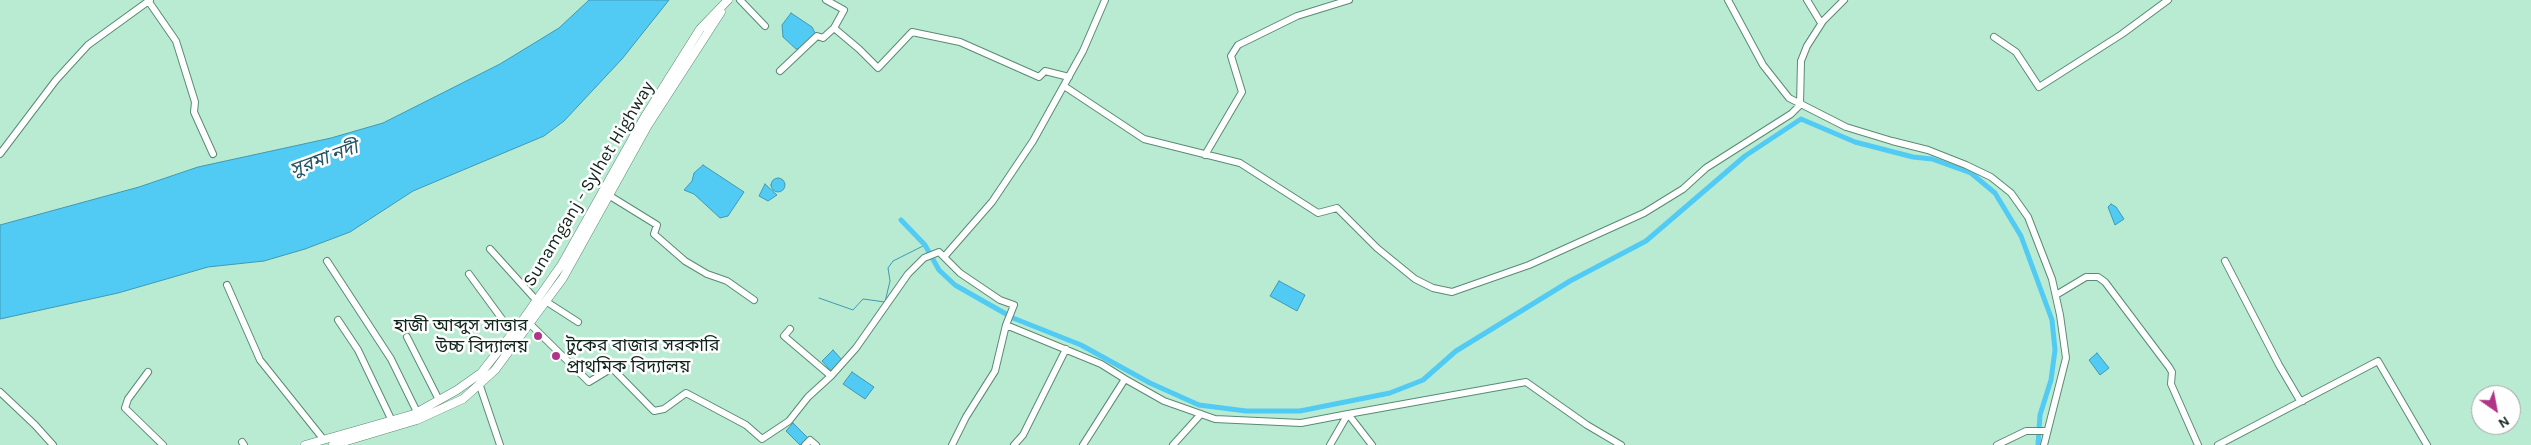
<!DOCTYPE html>
<html>
<head>
<meta charset="utf-8">
<style>
	body { margin:0 }
	#map { position:relative; width:2531px; height:445px; overflow:hidden; background:#b9ebd3; font-family:Karla,sans-serif }
	canvas { display:block }
	.north { position:absolute; left:2471px; top:385px; width:50px; height:50px; box-sizing:border-box; background:#fefefe; border:1px solid #9fa7a4; border-radius:50%; rotate:147deg; font-size:14px; font-weight:700; line-height:20px; text-align:center; color:#11241c }
	.north::after { content:''; display:block; margin:auto; width:18px; height:22px; background:#b03587; clip-path:polygon(50% 0,100% 100%,50% 72%,0 100%) }
</style>
</head>
<body>
<div id="map">
<canvas width="2531" height="445"></canvas>
<div class="north">N</div>
</div>
<script>
const context = document.querySelector('canvas').getContext('2d');
context.lineJoin = 'round';
function fillPath(path, color) { context.fillStyle = color; context.fill(path, 'evenodd'); }
const poly = rows => new Path2D(rows.map(r => 'M' + r).join(''));
function strokePath(path, color, width, dash) { context.strokeStyle = color; context.lineWidth = width; context.lineCap = dash ? 'butt' : 'round'; context.setLineDash(dash || []); context.stroke(path); }
function write(font, color, halo, rows, align = 'center') {
  context.font = font + ' Karla,"Noto Sans Bengali",sans-serif'; context.lineWidth = 5; context.setLineDash([]); context.textBaseline = 'middle'; context.strokeStyle = halo; context.fillStyle = color; for (const [text, x, y, turn = 0] of rows) {
    context.save(); context.translate(x, y); context.rotate((+turn || 0) * Math.PI / 180); context.textAlign = isNaN(turn) ? turn : align; if (halo) context.strokeText(text, 0, 0); context.fillText(text, 0, 0); context.restore();
  }
}
const water = poly([
	[589,0,669,0,622,59,564,121,544,136,413,191,350,232,305,249,264,261,208,267,118,293,0,319,0,225,139,187,198,167,331,138,383,123,500,64,559,28,589,0],
	[791,13,812,27,815,33,803,49,796,49,783,37,782,25,791,13],
	[703,165,744,192,728,216,720,218,694,194,684,190,692,181,694,173,703,165],
	'771 185a7 7 0 1 1 14 0a7 7 0 1 1-14 0Z',
	[765,184,777,195,768,201,759,196,765,184],
	[2111,204,2116,207,2124,219,2115,225,2108,207,2111,204],
	[1279,281,1305,295,1297,311,1270,296,1279,281],
	[833,350,843,361,832,372,822,361,833,350],
	[2097,353,2109,368,2100,375,2089,360,2097,353],
	[852,372,874,387,865,399,843,384,852,372],
	[793,423,808,438,800,445,786,431,793,423]
]);
fillPath(water, '#52cbf4');
strokePath(water, '#3e99b3', 1);
strokePath(poly([
	[819,298,853,310,863,299,885,302,890,281,888,268,893,261,925,245]
]), '#3e99b3', 1);
strokePath(poly([
	[901,220,925,245,939,270,955,285,1013,318,1081,345,1150,383,1199,405,1246,411,1300,411,1390,393,1423,380,1456,351,1570,281,1646,241,1745,156,1801,119,1855,142,1913,157,1932,159,1971,173,1995,193,2021,236,2052,320,2055,350,2051,380,2040,415,2038,445]
]), '#52cbf4', 5);
const minor = poly([
	[740,0,765,26],
	[826,0,844,10,834,28,859,49,878,68,912,32,960,42,1039,77,1045,71,1069,77],
	[1728,0,1763,65,1789,98,1846,127,1892,141,1928,150,1966,165,1991,177,2011,193,2028,217,2052,279,2060,315,2066,358,2044,445],
	[1807,0,1821,23],
	[149,2,176,41,195,102,194,112,213,154],
	[1994,37,2016,52,2039,87,2122,34,2168,0],
	[780,71,817,36,823,38,834,28],
	[1064,86,1144,139,1240,163,1318,213,1337,208,1377,248,1415,279,1433,288,1452,292,1529,265,1644,213,1683,189,1706,168,1791,114,1800,105,1801,61,1807,46,1823,21,1844,0],
	[0,154,56,80,88,45,150,0],
	[1205,155,1242,92,1231,56,1238,45,1297,16,1349,0],
	[610,196,657,225,654,234,685,261,707,274,727,281,754,300],
	[490,249,537,301],
	[327,261,391,359,417,412],
	[2225,261,2279,365,2299,399,2303,401],
	[469,274,513,334],
	[227,285,260,360,324,440],
	[2056,295,2086,277,2098,277,2105,282,2169,367,2172,372,2171,384,2198,445],
	[547,302,578,322],
	[338,320,358,350,392,421],
	[530,324,589,382,612,368,654,411,664,409,686,393,746,425,762,439,789,421,808,397,831,376],
	[790,329,784,336,831,376,856,348,908,274,924,258,939,252,944,257],
	[407,337,439,400],
	[148,372,128,399,125,408,163,445],
	[1125,379,1164,401,1215,419,1301,423,1348,414,1330,445],
	[480,386,500,445],
	[0,392,35,425,53,445],
	[242,442,244,445],
	[805,445,810,440,816,445],
	[952,445,966,417,995,371,1006,325],
	[1014,445,1023,435,1066,349],
	[1083,445,1125,379,1101,364,1006,325,1014,305,1000,300,960,273,944,257,992,202,1033,141,1083,51,1105,0],
	[1173,445,1201,414],
	[1372,445,1348,414,1526,382,1587,425,1621,445],
	[1997,445,2026,431,2046,431],
	[2218,445,2378,361,2427,445]
]);
const major = poly([
	[305,445,414,414,457,390,481,373,522,321,562,264,644,118,700,29,728,0],
	[333,445,417,420,463,399,495,370,563,278,648,125,721,12]
]);
strokePath(minor, '#5a8a74', 8);
strokePath(major, '#5a8a74', 9);
strokePath(minor, '#fff', 6);
strokePath(major, '#fff', 8);
for (const [x, y, r, color] of [
	[538,336,5,"#b03587"],
	[556,356,5,"#b03587"]
]) { const dot = new Path2D(); dot.arc(x, y, r, 0, 2 * Math.PI); context.fillStyle = color; context.fill(dot); strokePath(dot, '#fefefe', 2); }
write('18px', '#11241c', '#fefefe', [
	["Sunamganj - Sylhet Highway",589,184,-59]
]);
write('18px', '#11241c', '#fefefe', [
	["হাজী আব্দুস সাত্তার",528,326],
	["উচ্চ বিদ্যালয়",528,347],
	["টুকের বাজার সরকারি",566,346,"left"],
	["প্রাথমিক বিদ্যালয়",566,367,"left"]
], 'right');
write('italic 19px', '#225465', '#fefefe', [
	["সুরমা নদী",324,159,-20]
]);
</script>
</body>
</html>
